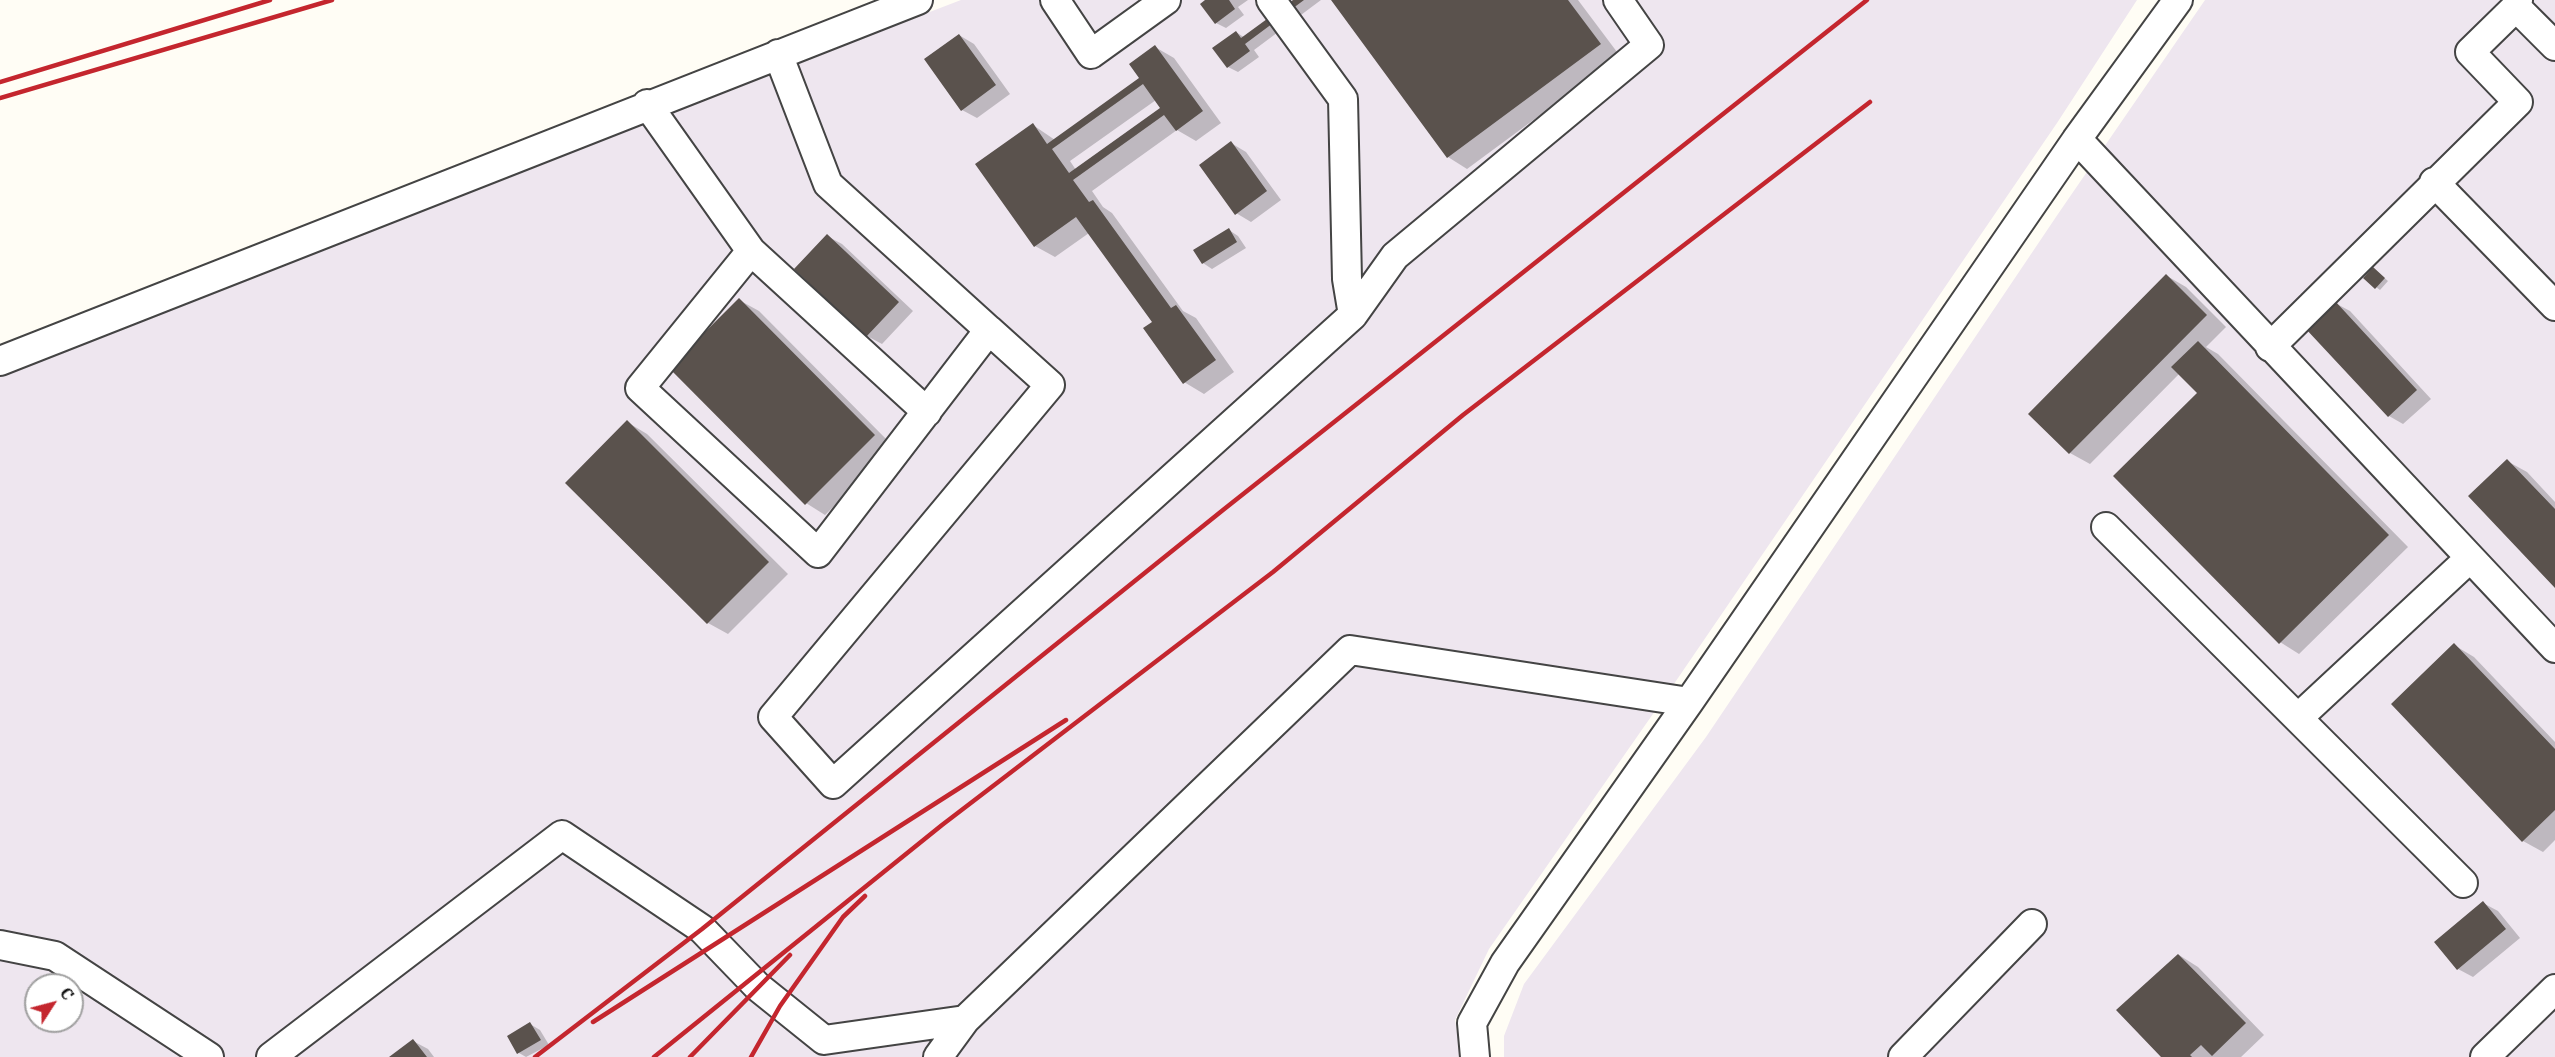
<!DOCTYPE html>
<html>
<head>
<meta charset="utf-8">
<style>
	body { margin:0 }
	#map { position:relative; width:2555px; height:1057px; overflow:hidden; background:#fffdf5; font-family:"IBM Plex Serif",serif }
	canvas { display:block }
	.north { position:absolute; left:24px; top:973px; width:60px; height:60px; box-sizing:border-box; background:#fff; border:2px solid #a0a0a0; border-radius:50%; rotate:54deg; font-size:16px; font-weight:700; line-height:24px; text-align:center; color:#111 }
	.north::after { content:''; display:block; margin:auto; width:21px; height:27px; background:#c4262e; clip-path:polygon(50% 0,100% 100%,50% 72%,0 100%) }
</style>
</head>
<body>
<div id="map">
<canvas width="2555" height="1057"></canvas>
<div class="north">С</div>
</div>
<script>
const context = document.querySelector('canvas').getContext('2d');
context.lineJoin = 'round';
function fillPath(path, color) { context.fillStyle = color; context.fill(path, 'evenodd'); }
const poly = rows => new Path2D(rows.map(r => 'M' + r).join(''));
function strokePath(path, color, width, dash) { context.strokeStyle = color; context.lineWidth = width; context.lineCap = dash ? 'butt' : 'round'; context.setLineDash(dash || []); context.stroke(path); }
fillPath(poly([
	[961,0,2137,0,2057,123,1678,678,1489,949,1455,1020,1461,1057,0,1057,0,368],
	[36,985,72,985,72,1021,36,1021],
	[2205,0,2555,0,2555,1057,1504,1057,1504,1036,1524,984,1706,737,2058,214]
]), '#eee6ef');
fillPath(poly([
	[1208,0,1248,0,1238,7,1244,15,1226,28,1216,23],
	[1295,0,1321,0,1254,50,1259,57,1238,72,1228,67,1236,32,1245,38],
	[1333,0,1578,0,1620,56,1467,169,1448,157],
	[959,35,974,44,1010,94,977,118,962,110],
	[1155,47,1174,58,1221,123,1196,141,1177,130,1092,191,1103,207,1112,213,1183,311,1196,318,1234,372,1204,394,1184,382,1154,323,1089,233,1055,257,1035,246,1033,125,1055,140,1141,78],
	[1156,100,1162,109,1076,170,1070,161],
	[1231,143,1246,152,1281,200,1251,222,1236,213],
	[1229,230,1238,236,1246,248,1212,269,1203,263],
	[827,236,842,244,913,311,882,344,867,336],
	[2374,269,2388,281,2380,290,2376,287],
	[2167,276,2186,287,2226,327,2206,347,2218,354,2408,547,2299,654,2280,642,2200,393,2180,373,2090,464,2070,453,2031,414],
	[739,300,759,311,894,447,825,515,806,503],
	[2335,303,2350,311,2431,399,2403,424,2389,416],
	[627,422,647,434,788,574,728,634,708,623],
	[2507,461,2527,472,2555,502,2555,586],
	[2454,645,2474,657,2555,742,2555,840,2543,852,2523,841],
	[2483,903,2498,911,2520,938,2473,977,2458,969],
	[2179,955,2198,967,2264,1035,2241,1057,2163,1057],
	[530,1024,540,1030,549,1045,526,1057,519,1053],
	[413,1041,428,1049,434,1057,392,1057]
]), '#0003');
fillPath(poly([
	[1205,0,1229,0,1235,9,1215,24,1200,4],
	[1293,0,1304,0,1245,44,1250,51,1227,68,1212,48,1236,31,1241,38],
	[1331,0,1568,0,1601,44,1447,158],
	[959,34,996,85,961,111,924,59],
	[1155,45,1203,111,1176,131,1164,115,1073,180,1089,202,1093,200,1171,308,1176,305,1216,360,1183,384,1143,328,1152,322,1076,217,1034,247,975,164,1033,123,1047,144,1139,78,1129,64],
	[1143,84,1160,108,1069,173,1052,149],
	[1231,141,1267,191,1235,215,1199,165],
	[1229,228,1237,242,1202,264,1193,250],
	[827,234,899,302,866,337,794,269],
	[2373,267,2385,278,2375,289,2363,278],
	[2166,274,2207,315,2069,454,2028,414],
	[739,298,875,435,805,505,669,368],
	[2335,301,2417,390,2388,417,2305,328],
	[2198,341,2389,535,2279,644,2113,476,2197,393,2171,367],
	[627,420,769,562,707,624,565,483],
	[2507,459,2555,509,2555,588,2468,496],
	[2454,643,2555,749,2555,810,2522,842,2391,704],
	[2483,901,2506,929,2457,970,2434,942],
	[2178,954,2246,1023,2212,1056,2201,1045,2190,1055,2192,1057,2161,1057,2116,1010],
	[530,1022,541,1040,517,1054,507,1036],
	[413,1039,427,1057,389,1057]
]), '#5a524d');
const minor = poly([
	[1055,0,1091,54,1166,0],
	[1271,0,1343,99,1347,279,1353,315],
	[2516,7,2555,46],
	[647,104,751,251,640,388,818,553,989,330,828,184,778,54],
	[2077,139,2555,648],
	[2434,182,2555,306],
	[751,251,927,412],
	[989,330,1050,385,773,717,833,784,1353,315,1395,256,1649,45,1618,0],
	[2270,347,2518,102,2470,52,2516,7,2518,0],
	[0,361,918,0],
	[2106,527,2463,883],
	[2298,718,2470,558],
	[0,945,55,956,209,1057],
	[271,1057,562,835,702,929,758,987,824,1040,965,1020,1350,650,1689,702],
	[938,1057,965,1020],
	[1475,1057,1472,1023,1505,963,1689,702,2077,139,2178,0],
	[1903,1057,2032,924],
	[2485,1057,2555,989]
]);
strokePath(minor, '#444', 32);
strokePath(minor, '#fff', 28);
strokePath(poly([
	[0,82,270,0],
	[0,98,332,0],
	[593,1022,1066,720],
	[535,1057,702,929,1223,510,1867,0],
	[654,1057,942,825,1273,572,1463,415,1870,102],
	[690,1057,790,955],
	[751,1057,780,1006,843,917,865,896]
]), '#c4262e', 4.5);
</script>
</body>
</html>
